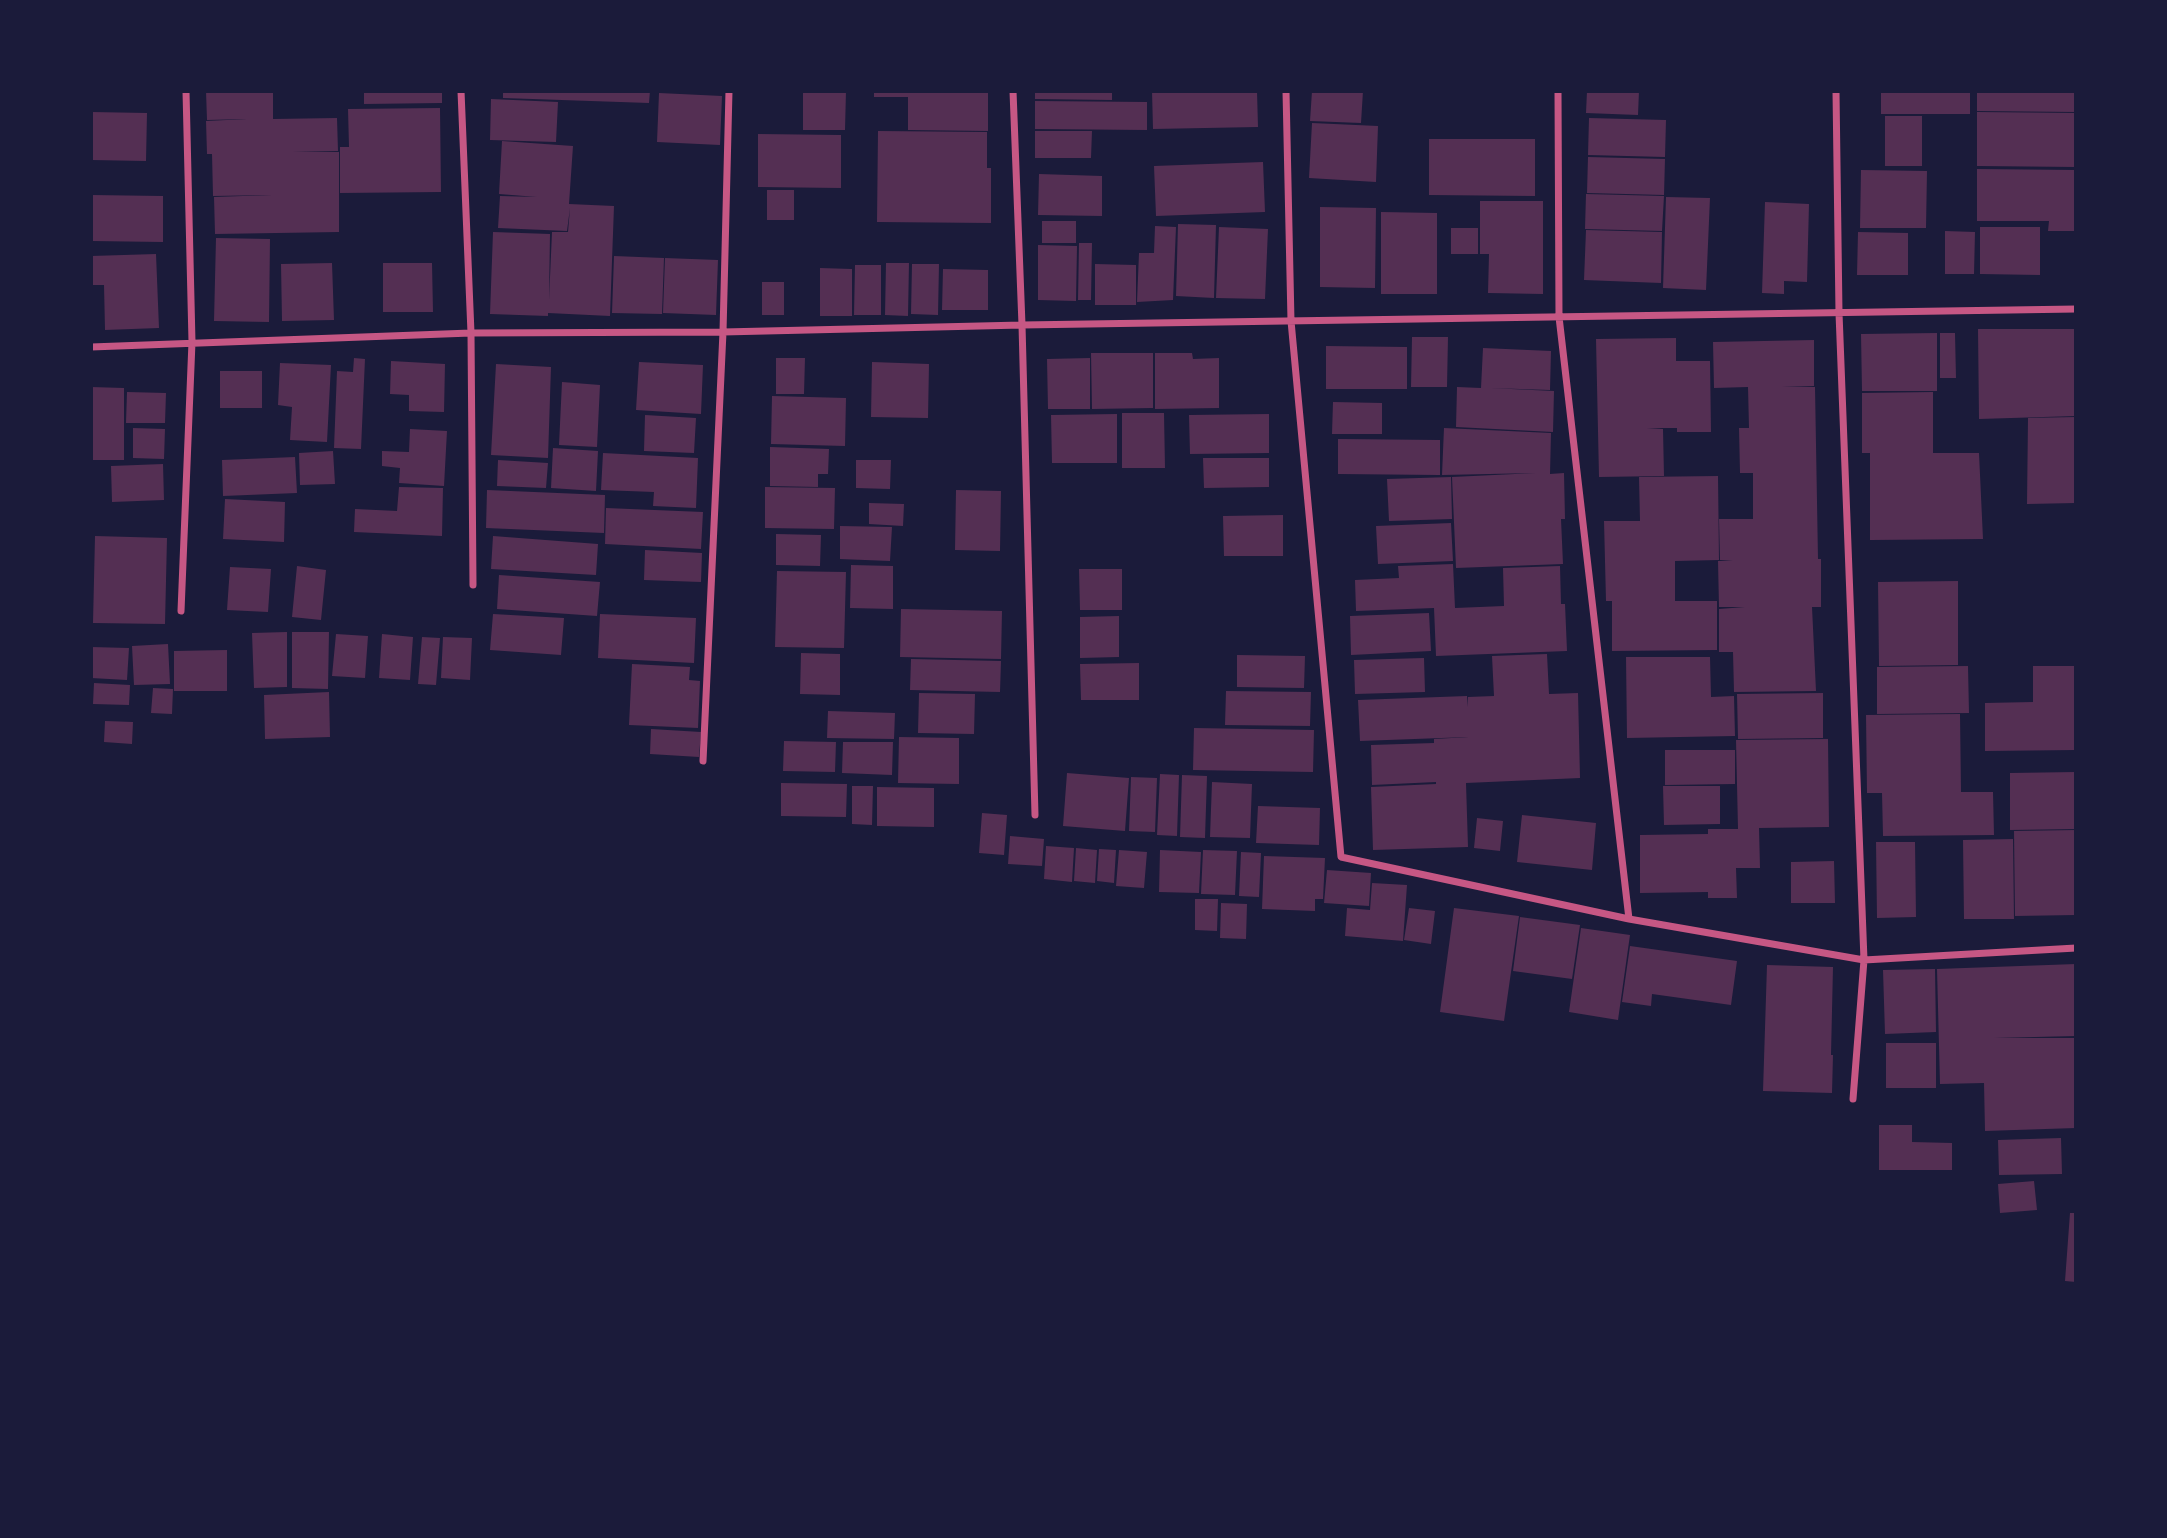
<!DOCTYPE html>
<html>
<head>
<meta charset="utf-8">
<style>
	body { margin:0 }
	#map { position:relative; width:2167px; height:1538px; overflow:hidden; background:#1b1b3a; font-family:"Fira Sans",sans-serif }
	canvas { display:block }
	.frame { position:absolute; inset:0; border:93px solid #1b1b3a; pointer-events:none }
</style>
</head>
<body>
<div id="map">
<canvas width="2167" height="1538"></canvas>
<div class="frame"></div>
</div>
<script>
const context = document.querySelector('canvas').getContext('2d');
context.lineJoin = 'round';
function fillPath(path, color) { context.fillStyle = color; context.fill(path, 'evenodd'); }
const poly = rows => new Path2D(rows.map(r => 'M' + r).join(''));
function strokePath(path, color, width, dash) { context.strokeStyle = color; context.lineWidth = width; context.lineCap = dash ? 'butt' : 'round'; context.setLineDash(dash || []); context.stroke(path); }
fillPath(poly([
	[206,91,273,91,273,119,337,118,338,151,293,152,339,152,339,232,215,234,214,197,272,195,213,196,212,154,207,154,206,121,247,119,207,120],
	[364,91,442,91,442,103,364,104],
	[503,91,650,91,649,103,503,98],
	[803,91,846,91,845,130,803,130],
	[874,91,988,91,988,131,908,130,908,97,874,97],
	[1035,91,1112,91,1112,100,1035,99],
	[1152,91,1257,91,1258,127,1153,129],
	[1312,91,1363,91,1361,123,1310,121],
	[1587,91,1639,91,1638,115,1586,113],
	[1881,91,1970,91,1970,114,1881,114],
	[1977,91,2076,91,2076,112,1977,111],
	[659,93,722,96,720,145,657,142],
	[491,99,558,102,556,142,490,140],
	[1035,101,1147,102,1147,130,1035,129],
	[440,108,441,192,340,193,340,147,349,147,348,109],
	[91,112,147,113,146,161,91,160],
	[1977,112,2076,113,2076,167,1977,166],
	[1885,116,1922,116,1922,166,1885,166],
	[1589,118,1666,120,1665,157,1588,155],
	[1312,123,1378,126,1376,182,1309,178],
	[878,131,987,132,987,168,991,168,991,223,877,222],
	[1035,131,1092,131,1091,158,1035,158],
	[758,134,841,135,841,188,758,187],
	[1429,139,1535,139,1535,196,1429,195],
	[502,141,573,146,569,204,614,206,610,316,548,313,548,316,490,314,493,232,550,234,549,300,552,232,568,232,570,208,567,231,498,228,500,196,537,197,499,194],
	[1588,157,1665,159,1664,195,1587,193],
	[1263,162,1265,212,1156,216,1154,166],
	[1977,169,2076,170,2076,231,2048,231,2049,221,1977,221],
	[1861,170,1927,171,1926,228,1860,228],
	[1039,174,1102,176,1102,216,1038,215],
	[767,190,794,190,794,220,767,220],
	[1586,194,1664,196,1662,231,1585,229],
	[91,195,163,196,163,242,91,241],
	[1666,197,1710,198,1706,290,1663,288],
	[1480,201,1543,201,1543,294,1488,293,1489,254,1480,254],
	[1765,202,1809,204,1807,282,1784,281,1784,294,1762,293],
	[1320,207,1376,208,1375,288,1320,287],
	[1381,212,1437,213,1437,294,1381,294],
	[1042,221,1076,221,1076,243,1042,243],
	[1178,224,1216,225,1214,298,1176,296],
	[1155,226,1176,227,1173,300,1137,302,1139,253,1154,253],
	[1219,227,1268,229,1265,299,1216,298],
	[1980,227,2040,227,2040,275,1980,274],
	[1451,228,1478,228,1478,254,1451,254],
	[1586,230,1662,232,1661,283,1584,280],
	[1945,231,1975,232,1974,274,1945,274],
	[1858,232,1908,233,1908,275,1857,275],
	[216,238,270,239,269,322,214,321],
	[1079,243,1092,243,1091,300,1078,300],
	[1038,245,1077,246,1076,301,1038,300],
	[156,254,159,328,105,330,104,285,91,285,91,256],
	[614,256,664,258,662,314,612,313],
	[665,258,718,260,716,315,663,313],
	[332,263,334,320,282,321,281,264],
	[383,263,432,263,433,312,383,312],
	[886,263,909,263,908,316,885,315],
	[912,264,939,264,938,315,911,314],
	[1095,264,1136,265,1136,305,1095,305],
	[855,265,881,265,881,315,854,315],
	[820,268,852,269,852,316,820,316],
	[943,269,988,270,988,310,942,310],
	[762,282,784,282,784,315,762,315],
	[1978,329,2076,329,2076,416,1979,419],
	[1937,333,1937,391,1862,391,1861,334],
	[1940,333,1955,333,1956,378,1940,378],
	[1412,337,1448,337,1447,387,1411,387],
	[1676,338,1676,361,1710,361,1711,432,1677,432,1677,428,1647,428,1663,429,1664,476,1599,477,1596,339],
	[1814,340,1814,386,1782,386,1815,387,1818,559,1821,559,1821,607,1812,607,1816,691,1734,692,1733,652,1719,652,1719,609,1745,607,1719,607,1718,561,1733,561,1720,560,1719,519,1753,519,1753,473,1740,473,1739,428,1749,428,1748,387,1714,388,1713,342],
	[1326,346,1407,347,1407,389,1326,389],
	[1483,348,1551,351,1550,390,1490,388,1554,391,1553,432,1456,427,1457,387,1481,388],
	[1091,353,1153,353,1153,408,1092,409],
	[1155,353,1192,353,1193,359,1219,358,1219,408,1155,409],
	[354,358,365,359,361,449,334,448,337,371,353,372],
	[776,358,805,358,804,394,776,394],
	[1090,358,1090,409,1048,409,1047,359],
	[391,361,445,364,444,412,409,411,409,395,390,394],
	[639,362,703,365,701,414,636,410],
	[872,362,929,364,928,418,871,417],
	[280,363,331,365,327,442,290,440,292,407,278,405],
	[496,364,551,367,548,458,491,455],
	[220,371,262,371,262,408,220,408],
	[562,382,600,385,597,447,559,445],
	[91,387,124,388,124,460,91,460],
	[127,392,166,393,165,423,126,423],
	[1933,392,1933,453,1979,453,1983,539,1870,540,1870,453,1862,453,1862,393],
	[772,396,846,398,845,446,771,444],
	[1333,402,1382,403,1382,434,1332,434],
	[1122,413,1164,413,1165,468,1122,468],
	[1117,414,1117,463,1052,463,1051,415],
	[1269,414,1269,453,1190,454,1189,415],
	[645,415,696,418,694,453,644,451],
	[2076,417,2076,503,2027,504,2028,418],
	[133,428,165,429,164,459,133,458],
	[1444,428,1551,433,1550,474,1564,473,1565,519,1561,519,1563,564,1456,568,1452,477,1536,473,1442,475],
	[410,429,447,431,444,486,399,483,400,468,382,466,382,451,409,452],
	[1338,439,1440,440,1440,475,1338,474],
	[770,447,829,449,828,474,818,474,818,487,770,486],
	[553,448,598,451,596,491,551,488],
	[333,451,335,484,300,485,299,453],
	[603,453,698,458,696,508,653,506,654,492,601,490],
	[295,457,297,493,223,496,222,460],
	[1203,458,1269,458,1269,487,1204,488],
	[498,460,548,463,546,488,497,486],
	[856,460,891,460,890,489,856,488],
	[163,464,164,500,112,502,111,466],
	[1718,476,1719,560,1675,561,1675,601,1717,601,1717,650,1612,651,1612,601,1606,601,1604,521,1640,521,1639,477],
	[1451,477,1452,519,1389,521,1387,479],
	[399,487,443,488,442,536,354,532,355,509,397,511],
	[765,487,835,488,834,529,765,528],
	[487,490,605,495,604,533,486,528],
	[956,490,1001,491,1000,551,955,550],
	[225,499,285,502,284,542,223,539],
	[869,503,904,504,903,526,869,524],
	[606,508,703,512,701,549,605,544],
	[1283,515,1283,556,1224,556,1223,516],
	[1451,523,1453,561,1378,564,1376,526],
	[840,526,892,527,890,561,840,559],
	[776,534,821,535,820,566,776,565],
	[95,536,167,538,165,624,93,623],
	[493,536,598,544,596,575,491,569],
	[645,550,702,553,701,582,644,580],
	[1453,564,1455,608,1504,606,1503,568,1560,566,1561,604,1565,604,1567,651,1436,656,1434,608,1356,611,1355,580,1399,578,1398,566],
	[851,565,893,566,893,609,850,608],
	[297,566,326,570,321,620,292,617],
	[230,567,271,569,268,612,227,610],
	[1079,569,1122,569,1122,610,1080,610],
	[777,571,846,572,844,648,775,647],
	[499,575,600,582,597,616,497,609],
	[1958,581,1958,665,1879,666,1878,582],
	[901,609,1002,611,1001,659,900,657],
	[1429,613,1431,651,1351,655,1350,616],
	[493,614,564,618,561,655,490,650],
	[600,614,696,618,694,663,598,658],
	[1119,616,1119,657,1080,658,1080,617],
	[287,632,287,687,254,688,252,633],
	[292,632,329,632,328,689,292,688],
	[336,634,368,636,365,678,332,676],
	[382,634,413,637,410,680,379,678],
	[422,637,440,638,436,685,418,684],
	[443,637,472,638,470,680,441,678],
	[168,644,170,684,134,685,132,646],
	[91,647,129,648,127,680,91,678],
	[227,650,227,691,174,691,174,651],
	[801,653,840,654,840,695,800,694],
	[1547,654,1549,694,1578,693,1580,778,1466,783,1468,847,1373,850,1371,787,1436,784,1436,782,1372,785,1371,745,1434,743,1434,739,1469,737,1360,741,1358,700,1467,696,1468,707,1468,697,1494,696,1492,656],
	[1237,655,1305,656,1304,688,1237,687],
	[1626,657,1710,657,1711,697,1734,696,1735,736,1627,738],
	[1424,658,1425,692,1355,694,1354,660],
	[911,659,1001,661,1000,692,910,690],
	[1139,663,1139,700,1081,700,1080,664],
	[632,664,690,667,689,680,700,681,698,728,629,725],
	[1968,666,1969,713,1877,714,1877,667],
	[2033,666,2076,666,2076,750,1985,751,1985,703,2033,702],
	[94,683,130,685,129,705,93,704],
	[153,688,173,689,172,714,151,713],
	[1226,691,1311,692,1310,726,1225,725],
	[329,692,330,737,265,739,264,695],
	[919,693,975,694,974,734,918,733],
	[1823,693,1823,738,1738,739,1737,694],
	[828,711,895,713,894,739,827,738],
	[1960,714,1961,792,1993,792,1994,835,1883,836,1882,793,1867,793,1866,715],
	[105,721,133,722,132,744,104,742],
	[1194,728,1314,730,1313,772,1193,770],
	[651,729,701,732,699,757,650,754],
	[899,737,959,738,959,784,898,783],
	[1828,739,1829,827,1759,828,1760,868,1736,868,1737,898,1708,898,1708,892,1640,893,1640,835,1708,834,1708,829,1738,829,1736,740],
	[784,741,836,742,835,772,783,771],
	[843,742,893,742,892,775,842,773],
	[1665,750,1735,750,1735,784,1665,785],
	[2076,772,2076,829,2010,830,2010,773],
	[1067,773,1129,778,1125,831,1063,826],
	[1160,774,1179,775,1177,836,1157,835],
	[1182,775,1207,776,1205,838,1180,837],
	[1131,777,1157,778,1155,832,1129,831],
	[1212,782,1252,784,1250,838,1210,837],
	[781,783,847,784,846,817,781,816],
	[852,786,873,786,872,825,852,824],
	[1663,786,1720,786,1720,824,1664,825],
	[877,787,934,788,934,827,877,826],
	[1258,806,1320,808,1319,845,1256,843],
	[982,813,1007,815,1004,855,979,853],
	[1522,815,1596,823,1592,870,1517,862],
	[1477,818,1503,821,1500,851,1474,848],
	[2076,830,2076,915,2015,916,2014,831],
	[1010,836,1044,839,1042,866,1008,864],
	[2013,839,2014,919,1964,919,1963,840],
	[1876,842,1915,842,1916,917,1877,918],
	[1046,846,1074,848,1072,882,1044,879],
	[1076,848,1097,850,1095,883,1074,881],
	[1099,849,1116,850,1114,883,1097,881],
	[1119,850,1147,852,1144,888,1116,886],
	[1160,850,1201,852,1199,893,1159,892],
	[1203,850,1237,851,1235,895,1201,894],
	[1241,852,1261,853,1259,897,1239,896],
	[1264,856,1325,858,1323,899,1315,899,1315,911,1262,909],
	[1834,861,1835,903,1791,903,1791,862],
	[1327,870,1371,873,1369,906,1324,903],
	[1372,883,1407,885,1403,941,1345,936,1347,908,1370,910],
	[1195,899,1218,899,1217,931,1195,930],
	[1221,903,1247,904,1246,939,1220,938],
	[1409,908,1435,911,1431,944,1404,940],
	[1454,908,1519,916,1504,1021,1440,1012],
	[1520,917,1580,925,1572,979,1513,971],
	[1581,928,1630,935,1618,1020,1569,1012],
	[1630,946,1737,961,1731,1005,1652,994,1651,1006,1622,1002],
	[2076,964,2076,1036,1994,1038,2076,1038,2076,1128,1985,1131,1984,1083,1940,1084,1937,969],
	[1767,965,1833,967,1831,1055,1833,1055,1832,1093,1763,1091],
	[1935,969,1936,1032,1885,1034,1883,970],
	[1886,1043,1936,1043,1936,1088,1886,1088],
	[1879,1125,1912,1125,1912,1142,1952,1143,1952,1170,1879,1170],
	[2061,1138,2062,1174,1999,1175,1998,1140],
	[2034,1181,2037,1210,2000,1213,1998,1184],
	[2070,1213,2076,1213,2076,1282,2065,1281]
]), '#542f53');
strokePath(poly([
	[461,91,471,333,473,585],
	[1013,91,1022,325,1035,815],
	[1286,91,1291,321,1341,857,1629,919,1864,960,2076,948],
	[1558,91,1559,317,1629,919],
	[1836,91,1839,313,1864,960,1853,1099],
	[91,347,471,333,723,332,1022,325,2076,309],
	[181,611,192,342,186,91],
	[703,761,723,332,729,91]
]), '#c65784', 7);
</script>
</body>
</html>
